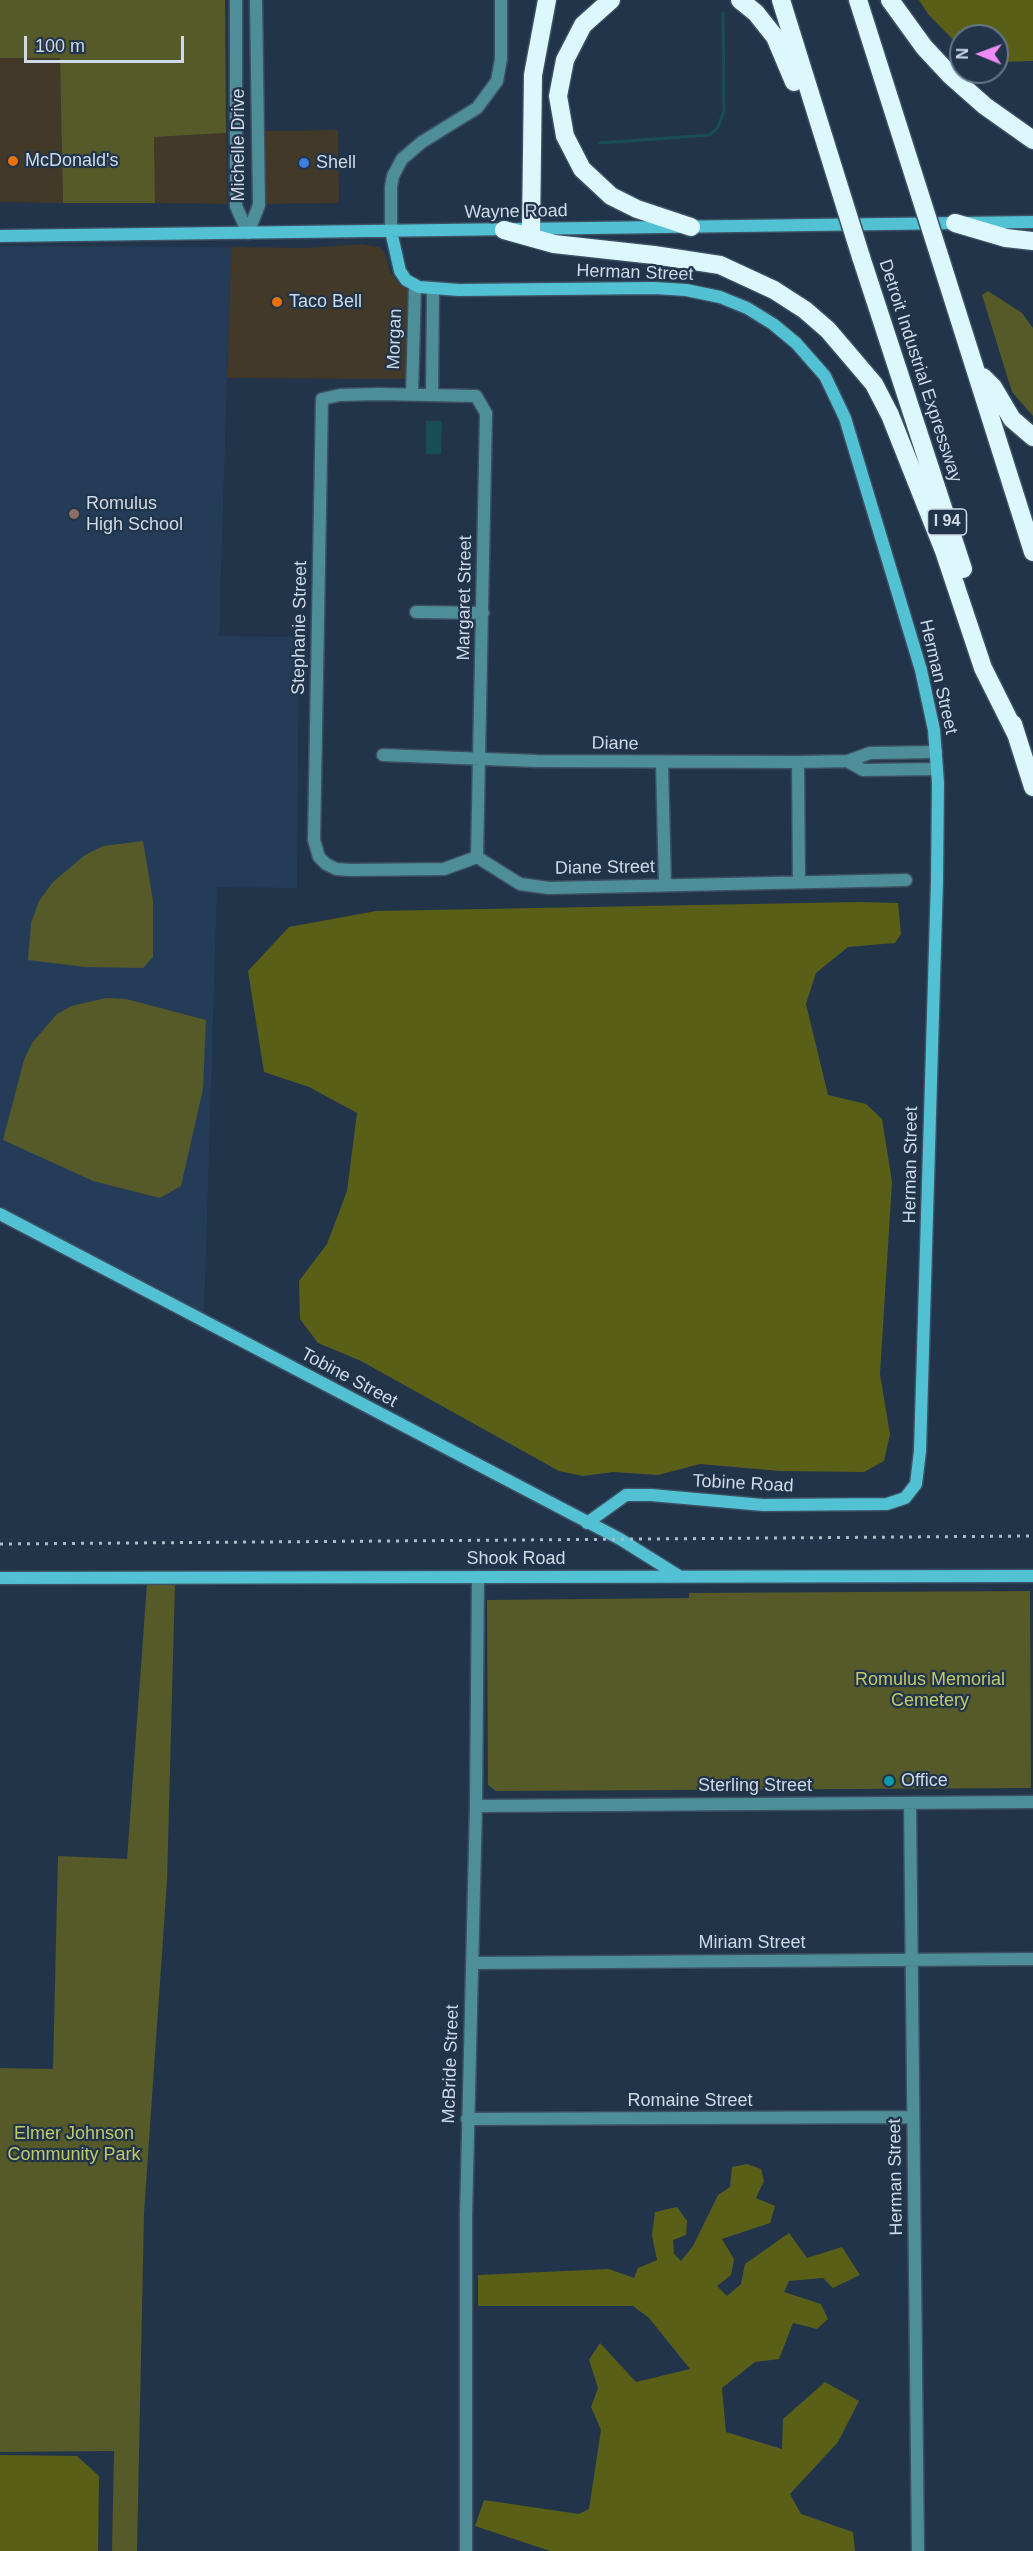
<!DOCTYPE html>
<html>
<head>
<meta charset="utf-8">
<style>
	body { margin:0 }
	#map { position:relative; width:1033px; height:2551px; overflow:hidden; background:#21344a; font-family:Arial,sans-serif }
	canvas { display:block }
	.north { position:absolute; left:949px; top:24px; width:60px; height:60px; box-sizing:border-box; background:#21344a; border:2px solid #667689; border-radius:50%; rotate:271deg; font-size:16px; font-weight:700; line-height:24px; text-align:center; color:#cedae8 }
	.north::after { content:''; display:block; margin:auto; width:21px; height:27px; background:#ef8bf7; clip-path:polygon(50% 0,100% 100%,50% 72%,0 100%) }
	.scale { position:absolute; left:24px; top:36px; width:160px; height:27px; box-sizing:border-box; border:3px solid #cedae8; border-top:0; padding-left:8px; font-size:18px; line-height:21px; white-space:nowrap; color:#cedae8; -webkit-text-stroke:4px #21344a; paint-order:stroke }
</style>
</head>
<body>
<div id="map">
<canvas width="1033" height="2551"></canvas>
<div class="north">N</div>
<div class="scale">100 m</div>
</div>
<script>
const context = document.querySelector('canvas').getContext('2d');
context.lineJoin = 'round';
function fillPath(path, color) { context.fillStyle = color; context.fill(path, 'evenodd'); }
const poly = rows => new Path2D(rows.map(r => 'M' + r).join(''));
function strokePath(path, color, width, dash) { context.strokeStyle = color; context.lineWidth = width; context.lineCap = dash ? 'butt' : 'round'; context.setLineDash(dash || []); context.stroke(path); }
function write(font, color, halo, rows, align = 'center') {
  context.font = font + ' Arial,sans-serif'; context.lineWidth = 4.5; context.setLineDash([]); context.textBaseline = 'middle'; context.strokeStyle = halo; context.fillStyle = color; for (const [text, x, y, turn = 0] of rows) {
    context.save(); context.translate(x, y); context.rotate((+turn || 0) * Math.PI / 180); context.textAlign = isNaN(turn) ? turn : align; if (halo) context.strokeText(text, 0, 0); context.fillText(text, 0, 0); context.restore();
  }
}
fillPath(poly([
	[0,58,60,58,63,203,0,202],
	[338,130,339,203,263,204,261,131],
	[226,133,227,204,155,203,154,137],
	[362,244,379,247,384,252,390,272,401,286,409,290,407,379,227,378,231,247,305,248]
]), '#423928');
fillPath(poly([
	[0,246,231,247,219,636,299,637,297,888,217,887,204,1315,0,1207]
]), '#253c58');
fillPath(poly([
	[0,0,225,0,226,133,154,137,155,203,63,203,60,58,0,58],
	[988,291,1022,313,1033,328,1033,416,1012,392,982,295],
	[143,841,153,901,153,957,143,968,85,967,28,960,31,923,39,901,53,882,85,855,103,846],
	[106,998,126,999,206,1020,203,1089,181,1186,160,1198,93,1181,3,1140,24,1060,32,1043,57,1014,71,1006],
	[147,1583,175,1583,167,1881,144,2213,137,2551,112,2551,114,2451,0,2452,0,2068,53,2069,58,1856,127,1859],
	[1030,1591,1031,1788,496,1791,488,1785,487,1600,689,1598,689,1593]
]), '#555a28');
fillPath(poly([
	[919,0,1033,0,1033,61,1001,62,997,67,997,36,961,36,961,48,928,14],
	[859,902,898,903,901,934,895,943,848,947,816,973,806,1004,828,1095,866,1104,882,1119,892,1182,880,1374,890,1434,884,1461,864,1472,780,1471,700,1464,658,1475,613,1472,583,1476,559,1471,361,1361,318,1343,300,1319,299,1281,327,1244,347,1191,357,1113,309,1087,264,1072,248,971,289,927,376,911],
	[747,2164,761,2169,764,2181,756,2198,775,2206,770,2223,722,2239,734,2259,731,2275,717,2286,727,2296,741,2284,745,2264,789,2233,807,2258,842,2247,860,2275,833,2288,823,2278,789,2281,784,2292,821,2304,828,2319,817,2329,793,2323,779,2359,755,2362,722,2388,726,2432,782,2449,783,2419,825,2382,859,2401,838,2442,790,2494,801,2514,853,2532,855,2551,550,2551,475,2526,484,2500,579,2514,589,2509,601,2430,591,2407,598,2388,589,2360,600,2343,636,2382,690,2369,649,2318,633,2306,478,2306,478,2275,609,2269,634,2278,638,2268,657,2260,652,2235,655,2212,677,2207,687,2221,686,2235,673,2240,674,2254,681,2261,693,2246,718,2195,730,2187,732,2167],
	[0,2455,77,2456,99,2476,98,2551,0,2551]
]), '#5a5f18');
fillPath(poly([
	[426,421,442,421,441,454,426,454]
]), '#194d55');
strokePath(poly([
	[599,143,710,135,718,127,724,111,723,13]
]), '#194d55', 3);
const street = poly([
	[236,0,236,206,248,233],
	[391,231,391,187,393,176,402,159,422,142,477,108,497,81,501,59,501,0],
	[248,233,259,205,256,0],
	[412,394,415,286],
	[432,394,433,289],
	[416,612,483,613],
	[383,755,537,761,798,762,848,761,870,753,936,752],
	[847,761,863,770,937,769],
	[662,762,665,885],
	[798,762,799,882],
	[477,857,486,413,476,396,378,394,340,395,322,399,314,840,319,857,326,864,336,869,350,870,444,869,477,857,520,884,549,888,906,880],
	[910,1803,918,2551],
	[476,1806,1033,1802],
	[472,1963,1033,1959],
	[467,2119,913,2117],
	[466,2551,466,2216,476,1806,478,1577]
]);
const secondary = poly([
	[391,231,400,271,406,280,419,287,459,290,654,288,686,290,720,297,747,308,773,324,796,343,825,376,845,418,921,670,934,730,938,783,937,880,920,1451,916,1484,905,1498,887,1504,763,1505,651,1495,626,1495,587,1523],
	[0,236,1033,222],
	[0,1214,620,1539,679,1576],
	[0,1578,1033,1576]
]);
const highway = poly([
	[611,0,583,25,565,60,558,96,565,136,582,169,611,196,637,209,691,227],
	[740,0,756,13,775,37,794,82],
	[781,0,841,193],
	[858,0,919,192],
	[890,0,924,47,951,76,985,106,1033,140],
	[955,223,1006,238,1033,241],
	[504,230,554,244,654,255,720,265,774,290,805,310,828,330,874,384,890,415,944,551,983,668,1016,734],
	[531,230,533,75,547,0],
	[861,257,963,569],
	[940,258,1033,552],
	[983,377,993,387,1012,419,1033,437],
	[1013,724,1033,787]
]);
strokePath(street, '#3d4f63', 15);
strokePath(secondary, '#3d4f63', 15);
strokePath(highway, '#3d4f63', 21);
strokePath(street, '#4d8e99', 12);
strokePath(secondary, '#52c1d4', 12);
strokePath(highway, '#dcf8fd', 18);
strokePath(poly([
	[0,1544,1033,1536]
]), '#aebbcb', 3, [3, 6]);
const highwayBridge = poly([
	[919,192,940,258],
	[841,193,861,257]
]);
strokePath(highwayBridge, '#3d4f63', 21, []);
strokePath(highwayBridge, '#dcf8fd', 18);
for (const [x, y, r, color] of [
	[13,161,6,"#e8710a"],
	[304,163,6,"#3f7fe0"],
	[277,302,6,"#e8710a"],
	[74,514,6,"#8d6e63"],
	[889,1781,6,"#0f9aa8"]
]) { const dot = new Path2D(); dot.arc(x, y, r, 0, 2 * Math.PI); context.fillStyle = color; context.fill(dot); strokePath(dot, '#21344a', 2); }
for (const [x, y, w] of [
	[947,522,39]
]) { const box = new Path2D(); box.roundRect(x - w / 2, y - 13, w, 26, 4.5); context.fillStyle = '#21344a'; context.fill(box); strokePath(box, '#cedae8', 1.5); }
write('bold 16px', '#cedae8', null, [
	["I 94",947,522]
]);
write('18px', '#cedae8', '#21344a', [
	["Michelle Drive",239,145,-90],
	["Wayne Road",516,212,-1],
	["Herman Street",635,273,2],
	["Morgan",395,339,-88],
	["Detroit Industrial Expressway",920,371,72],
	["Margaret Street",465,598,-89],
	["Stephanie Street",300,628,-89],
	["Herman Street",938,677,77],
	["Diane",615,744,1],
	["Diane Street",605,868,-1],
	["Herman Street",911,1165,-89],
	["Tobine Street",349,1378,28],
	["Tobine Road",743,1484,3],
	["Shook Road",516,1559],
	["Sterling Street",755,1786],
	["Miriam Street",752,1943],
	["McBride Street",451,2064,-88],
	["Romaine Street",690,2101],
	["Herman Street",896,2177,-91]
]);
write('18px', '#cedae8', '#21344a', [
	["McDonald's",25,161],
	["Shell",316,163],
	["Taco Bell",289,302],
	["Romulus",86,504],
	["High School",86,525],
	["Office",901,1781]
], 'left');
write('18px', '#c1ca68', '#21344a', [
	["Romulus Memorial",930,1680],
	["Cemetery",930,1701],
	["Elmer Johnson",74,2134],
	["Community Park",74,2155]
]);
</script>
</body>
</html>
